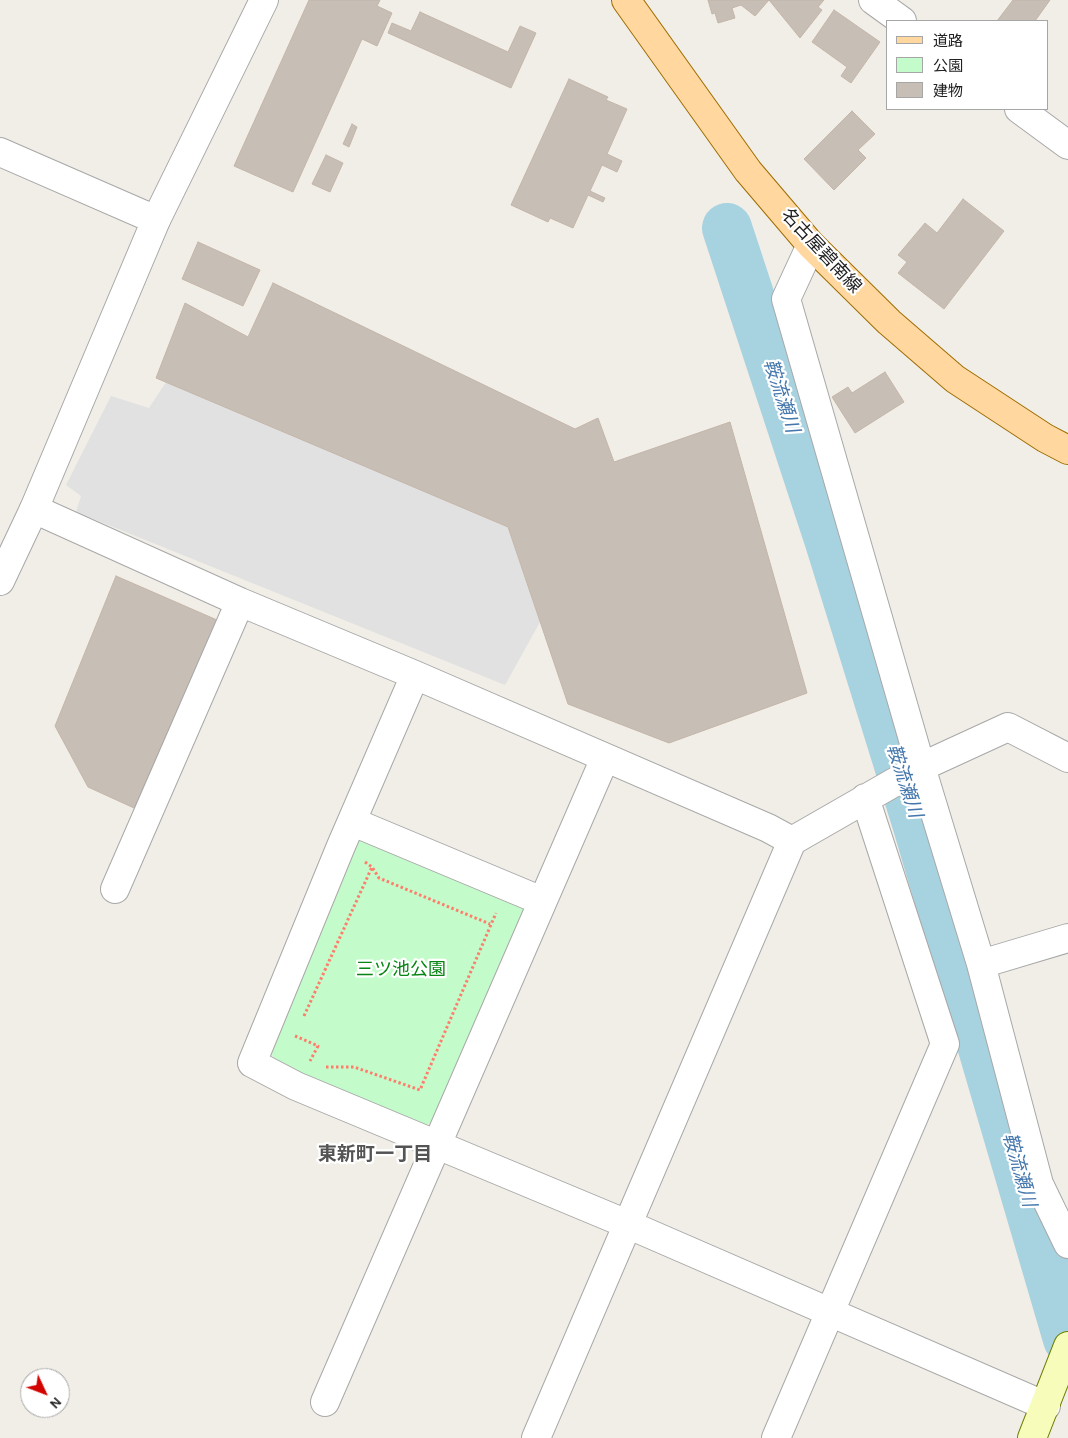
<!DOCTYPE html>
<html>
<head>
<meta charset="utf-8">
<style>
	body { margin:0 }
	#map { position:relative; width:1068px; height:1438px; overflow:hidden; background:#f1eee7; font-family:Karla,"Noto Sans JP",sans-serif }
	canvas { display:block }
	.legend { position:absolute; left:886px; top:20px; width:162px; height:90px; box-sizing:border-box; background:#fff; border:1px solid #a6a6a6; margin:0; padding:6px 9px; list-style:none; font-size:15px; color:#212121 }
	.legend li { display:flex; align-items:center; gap:10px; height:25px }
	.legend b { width:25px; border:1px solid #a6a6a6 }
	.north { position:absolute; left:20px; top:1368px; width:50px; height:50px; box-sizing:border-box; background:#fff; border:1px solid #a6a6a6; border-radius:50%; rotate:133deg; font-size:14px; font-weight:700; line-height:20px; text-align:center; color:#212121 }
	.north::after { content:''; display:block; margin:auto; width:18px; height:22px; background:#d20400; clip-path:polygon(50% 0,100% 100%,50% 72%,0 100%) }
</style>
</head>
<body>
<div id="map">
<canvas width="1068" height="1438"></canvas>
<ul class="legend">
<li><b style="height:6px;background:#ffd79f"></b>道路</li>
<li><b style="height:14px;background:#c4fbca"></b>公園</li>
<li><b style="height:14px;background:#c7beb6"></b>建物</li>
</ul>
<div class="north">N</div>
</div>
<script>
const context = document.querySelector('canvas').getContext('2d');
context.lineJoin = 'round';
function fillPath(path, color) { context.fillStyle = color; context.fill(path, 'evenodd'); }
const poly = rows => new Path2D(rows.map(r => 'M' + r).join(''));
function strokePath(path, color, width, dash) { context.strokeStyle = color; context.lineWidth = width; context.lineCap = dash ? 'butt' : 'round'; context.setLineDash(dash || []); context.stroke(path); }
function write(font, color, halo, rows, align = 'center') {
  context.font = font + ' Karla,"Noto Sans JP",sans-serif'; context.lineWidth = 4.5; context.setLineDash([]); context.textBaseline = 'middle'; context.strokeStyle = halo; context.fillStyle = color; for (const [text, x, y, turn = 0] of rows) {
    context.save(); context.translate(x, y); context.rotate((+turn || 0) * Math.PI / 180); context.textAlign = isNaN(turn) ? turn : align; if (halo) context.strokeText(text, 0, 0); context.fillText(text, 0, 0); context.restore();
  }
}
fillPath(poly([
	[370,835,517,896,528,911,436,1120,424,1126,276,1062,268,1047,358,840]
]), '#c4fbca');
fillPath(poly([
	[166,382,508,527,540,622,505,685,76,512,81,496,66,485,111,396,149,408]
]), '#e1e1e1');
strokePath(poly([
	[727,228,830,542,918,826,1068,1339]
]), '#a7d2e0', 50);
const building = poly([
	[309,0,380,0,377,6,392,13,377,46,362,39,293,192,234,166,309,0],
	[708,0,769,0,755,16,741,5,732,8,735,18,718,23,715,13,712,14,708,0],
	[769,0,824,0,818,7,822,10,800,38,769,0],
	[1013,0,1050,0,1035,21,997,21,1013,0],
	[834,10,880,42,851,83,841,76,847,67,812,42,834,10],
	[420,12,508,52,520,26,536,33,511,88,388,33,392,23,411,31,420,12],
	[569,79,608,97,606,100,627,109,607,154,622,161,617,172,602,165,590,191,605,198,603,202,588,195,573,228,550,218,548,222,511,205,569,79],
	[852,111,875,134,858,150,866,158,834,190,804,159,852,111],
	[352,124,357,127,349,147,343,144,352,124],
	[326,155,343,163,330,192,312,184,326,155],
	[963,199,1004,231,944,309,898,273,907,262,898,255,925,223,937,233,963,199],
	[198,242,260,270,243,306,182,279,198,242],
	[273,283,575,429,598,418,614,462,730,422,807,693,669,743,568,704,508,527,156,378,185,303,248,337,273,283],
	[885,372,904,402,855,433,832,397,848,387,852,393,885,372],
	[116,576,217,620,134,808,88,787,55,726,116,576]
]);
fillPath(building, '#c7beb6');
strokePath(building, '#c4b5a9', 1);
const minor = poly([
	[873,0,902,21],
	[1019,109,1068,145],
	[0,152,156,220],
	[811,245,786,299,921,767,981,964,1039,1184,1068,1244],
	[34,509,240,602,415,675,768,828,792,841],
	[415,675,341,846,252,1063,296,1086,627,1224,1046,1406],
	[353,822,542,901],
	[115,889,240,602],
	[981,964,1068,938],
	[325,1402,605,758],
	[536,1438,792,841,921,767,1008,727,1068,758],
	[776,1438,945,1044,865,798]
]);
const tertiary = poly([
	[0,581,34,509,156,220,264,0]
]);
const secondary = poly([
	[1032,1438,1068,1346]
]);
const primary = poly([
	[626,0,748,171,811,245,889,322,955,379,1045,438,1068,450]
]);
strokePath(minor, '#a8a8a8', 30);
strokePath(tertiary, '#a8a8a8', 30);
strokePath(secondary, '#6e7f01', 30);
strokePath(primary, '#9e6d00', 30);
strokePath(poly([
	[365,862,372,867,379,878,490,924],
	[304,1016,372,867],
	[295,1036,318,1046,310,1061],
	[326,1067,354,1067,420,1090,496,913]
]), '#fe7d6b', 3, [2.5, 2.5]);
strokePath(minor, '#fff', 28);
strokePath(tertiary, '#fff', 28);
strokePath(secondary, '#f7fcbb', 28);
strokePath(primary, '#ffd79f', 28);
write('18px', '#212121', '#fff', [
	["名古屋碧南線",821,251,47]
]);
write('18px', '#088615', '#fff', [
	["三ツ池公園",401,970]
]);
write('italic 19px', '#4678ad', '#fff', [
	["鞍流瀬川",781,396,72],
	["鞍流瀬川",904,781,72],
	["鞍流瀬川",1019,1170,74]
]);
write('bold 19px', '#545454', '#fff', [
	["東新町一丁目",375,1155]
]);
</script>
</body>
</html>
